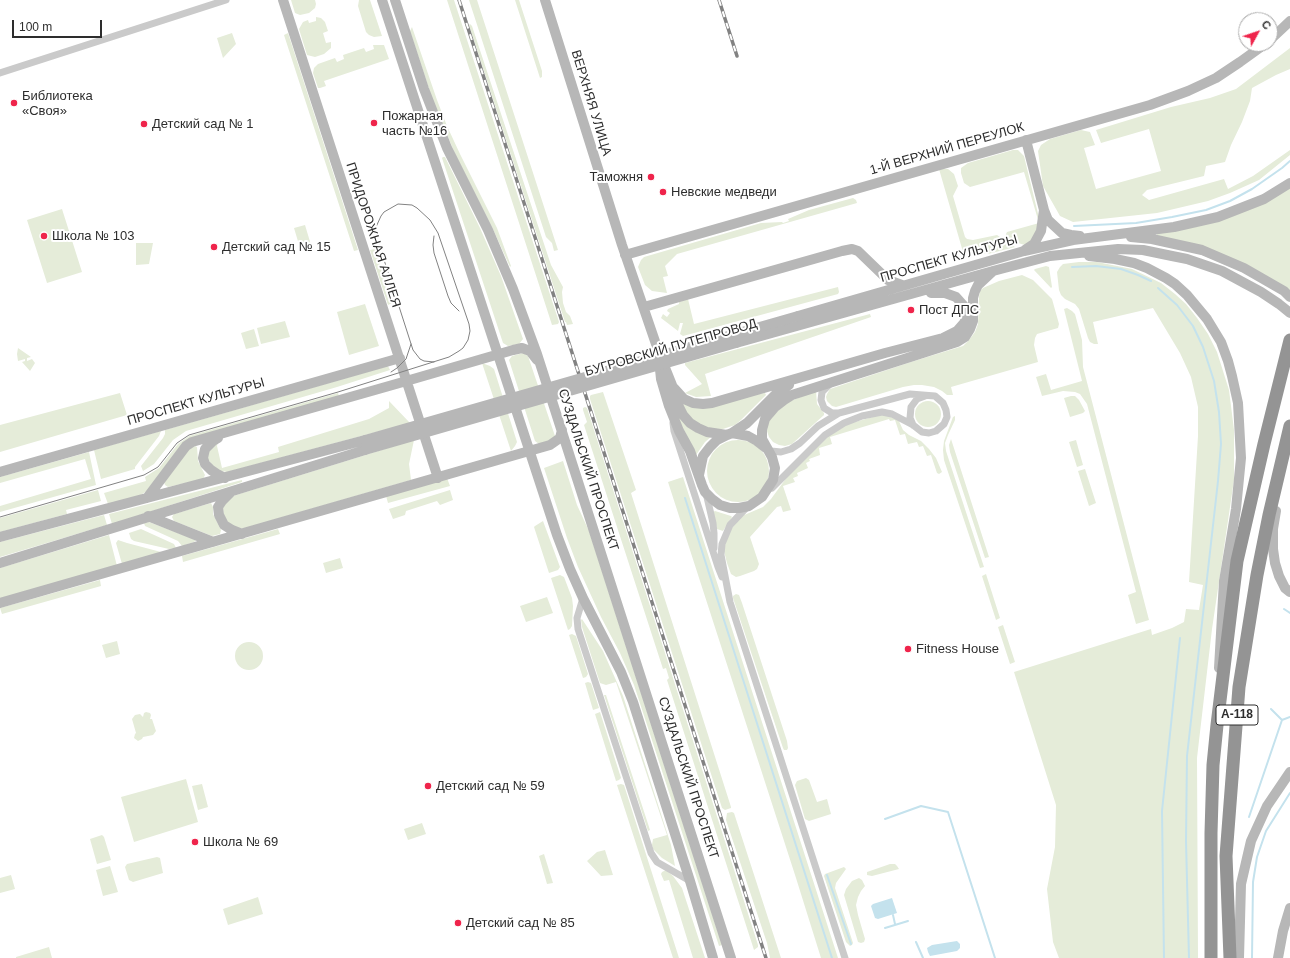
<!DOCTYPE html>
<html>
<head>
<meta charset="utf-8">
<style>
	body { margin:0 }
	#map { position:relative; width:1290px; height:958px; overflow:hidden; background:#fff; font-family:Helvetica,sans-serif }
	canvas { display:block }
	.north { position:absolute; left:1238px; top:12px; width:40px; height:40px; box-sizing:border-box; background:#fff; border:1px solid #ababab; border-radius:50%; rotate:50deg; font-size:11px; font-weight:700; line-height:16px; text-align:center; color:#2d2d2d }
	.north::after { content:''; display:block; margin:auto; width:14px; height:18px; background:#ef244b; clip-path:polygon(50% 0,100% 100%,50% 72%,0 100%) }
	.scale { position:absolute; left:12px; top:20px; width:90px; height:18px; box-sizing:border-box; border:2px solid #2d2d2d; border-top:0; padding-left:5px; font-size:12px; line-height:14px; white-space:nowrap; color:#2d2d2d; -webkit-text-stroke:3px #fff; paint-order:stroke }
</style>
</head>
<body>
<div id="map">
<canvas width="1290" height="958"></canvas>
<div class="north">С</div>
<div class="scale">100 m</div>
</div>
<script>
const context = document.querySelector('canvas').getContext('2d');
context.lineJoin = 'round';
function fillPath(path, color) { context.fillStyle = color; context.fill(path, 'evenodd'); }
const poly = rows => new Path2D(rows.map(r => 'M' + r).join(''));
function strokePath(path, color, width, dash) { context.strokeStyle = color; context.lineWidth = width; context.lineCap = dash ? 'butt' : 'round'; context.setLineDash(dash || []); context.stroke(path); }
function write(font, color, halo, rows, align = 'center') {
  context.font = font + ' Helvetica,sans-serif'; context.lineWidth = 4; context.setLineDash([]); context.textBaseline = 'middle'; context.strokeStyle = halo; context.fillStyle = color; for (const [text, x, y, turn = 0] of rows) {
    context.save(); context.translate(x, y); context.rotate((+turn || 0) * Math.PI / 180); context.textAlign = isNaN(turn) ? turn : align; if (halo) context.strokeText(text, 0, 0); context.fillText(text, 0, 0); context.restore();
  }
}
fillPath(poly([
	[291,0,315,0,316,4,315,8,309,13,300,15,295,13],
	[359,0,370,0,382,36,374,37,369,35,366,32,358,6],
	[447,0,454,0,559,322,558,324,552,325],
	[469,0,477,0,558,250,554,251,552,243,546,237],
	[515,0,519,0,542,71,542,77,540,78],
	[316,17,321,18,325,22,328,31,323,33,326,43,331,42,331,48,324,54,315,57,307,55,299,29,303,22,308,20,309,23,316,21],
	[470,24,472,26,551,265,563,287,562,292,563,303,566,312,570,316,573,324,567,325,566,322,565,322,469,25],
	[412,27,437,100,447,126,460,154,497,228,511,266,510,267,492,227,456,156,433,101,410,31],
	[232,33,236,44,223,58,217,38],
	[288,33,358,250,354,251,284,35],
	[373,45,384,45,389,59,324,81,326,86,320,88,318,88,313,73,314,68,318,64,335,58,337,62,344,59,343,55,364,48,366,52,374,49],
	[1290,48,1290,69,1276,75,1252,88,1250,101,1242,122,1231,145,1225,162,1206,166,1204,176,1147,190,1142,195,1149,200,1224,179,1228,189,1253,176,1290,150,1290,155,1259,180,1230,193,1208,201,1157,213,1073,222,1060,216,1043,186,1038,151,1041,145,1050,139,1081,130,1090,132,1095,145,1084,148,1096,189,1161,171,1149,129,1101,143,1096,130,1171,107,1210,98,1236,89],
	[1013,150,1018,150,1024,156,1040,222,1034,239,1025,245,1018,243,1006,236,1006,234,1007,232,1039,223,1024,172,970,187,964,183,961,173,961,168,968,163],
	[443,157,445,157,480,228,501,276,523,339,519,344,508,346,503,343,442,158],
	[939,169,948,169,954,174,958,186,953,196,965,237,967,239,973,240,997,235,1015,247,988,254,963,252],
	[1290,188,1290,292,1157,236,1157,234],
	[853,198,856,200,857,203,677,254,665,266,668,276,663,277,667,293,652,291,645,285,638,267,641,260,644,257,761,223,782,222,783,223,789,221,788,219,809,210],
	[62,209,82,272,47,283,27,220],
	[305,225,311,245,300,248,294,228],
	[136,243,153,243,149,264,136,265],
	[375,249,392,303,388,305,370,250],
	[1079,262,1097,262,1132,269,1161,283,1175,294,1186,304,1197,318,1208,334,1217,352,1229,390,1234,430,1234,480,1212,629,1197,758,1198,958,1059,958,1053,942,1047,889,1055,847,1056,805,1014,672,1151,629,1152,635,1172,628,1184,622,1186,609,1199,610,1203,585,1189,582,1198,436,1198,407,1191,377,1180,353,1153,308,1093,322,1098,344,1094,344,1090,342,1088,338,1079,309,1075,304,1065,299,1061,295,1059,290,1057,272,1060,267,1063,264],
	[1046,266,1049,267,1052,287,1051,288,1034,270,1035,269],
	[1022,275,1033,280,1052,299,1059,324,1058,328,1037,334,1035,338,1034,345,1038,362,951,387,953,395,947,395,942,391,934,387,922,385,914,385,903,387,836,407,832,406,827,401,826,397,827,394,830,389,911,362,963,346,969,340,975,332,978,324,979,297,980,291,983,288,999,281],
	[838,287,839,292,838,294,683,336,680,334,683,323,680,323,678,331,661,318,663,314,667,317,670,313,667,311,668,309,679,304,679,302,688,299,694,324],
	[365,304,379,346,349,355,337,312],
	[1067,308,1072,311,1075,314,1082,340,1083,367,1149,620,1136,624,1128,595,1136,592,1087,404,1080,394,1075,392,1063,391,1042,396,1036,377,1046,374,1051,390,1082,381,1064,309],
	[870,314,871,317,705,374,711,396,696,397,685,393,702,384,685,365,685,363],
	[285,321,290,337,261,344,257,328],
	[254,329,259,346,246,349,241,333],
	[18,348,31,357,27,358,27,361,32,359,35,363,30,371,22,362,25,361,25,359,18,361,17,354],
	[523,353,528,356,555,436,554,439,539,444,535,441,509,360,512,356],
	[482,363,490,366,494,369,517,442,515,446,511,451],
	[388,366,390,370,337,387,186,431,173,440,154,464,143,471,141,466,163,438,165,434,165,430],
	[816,391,817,404,824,413,824,415,792,444,785,446,779,445,773,442,769,437,767,431,768,424,771,417,788,402],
	[603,392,636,490,631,493,731,807,731,808,725,810,722,808,590,399,590,396,591,395],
	[120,393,127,415,0,452,0,425],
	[338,393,339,396,198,436,147,491,139,496,108,504,104,493,146,481,145,477,159,468,178,444,189,436],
	[765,393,766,395,741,420,735,425,723,429,708,429,692,421,681,404],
	[1071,396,1075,396,1079,400,1085,411,1083,413,1070,417,1064,398],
	'915 414a13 13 0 1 1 26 0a13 13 0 1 1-26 0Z',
	[389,401,410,423,227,472,216,470,207,458,209,447,218,442,217,446,222,468,279,452,278,447,369,419,389,408],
	[585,407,587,408,758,945,758,947,754,950,667,680,669,678,666,668,663,669,584,425,587,422,583,410,583,408],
	[883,414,898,419,903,430,909,435,921,441,929,449,936,458,942,472,939,474,937,473,931,455,927,456,923,446,919,447,917,442,908,444,905,434,900,435,895,420,890,421,889,419,830,437,832,444,819,448,820,455,809,459,810,461,806,463,808,468,797,473,798,476,793,478,795,482,783,486,791,510,783,512,781,506,777,507,750,537,759,564,757,569,754,571,740,576,736,577,731,574,727,563,724,551,726,540,731,529,742,516,763,507,771,499,790,473,828,436,841,426],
	[681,416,712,436,705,442,696,455,678,418],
	[955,416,955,420,948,435,945,443,946,451,984,567,980,568,944,460,943,450,944,441,953,417],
	[161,431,159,436,135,467,135,469,101,479,94,450],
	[951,439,989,557,985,558,950,452,949,445],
	[414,440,409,464,411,480,245,528,237,529,233,527,224,518,223,508,224,505,231,497,236,495],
	[1076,440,1083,465,1077,467,1069,442],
	'707 471a31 31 0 1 1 62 0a31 31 0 1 1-62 0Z',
	[195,446,197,447,198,461,205,475,203,479,168,487,165,485,164,482,189,448],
	[89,452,96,485,0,512,0,506,91,479,85,459,0,483,0,477],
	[563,461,577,505,589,531,722,945,719,946,634,685,620,653,601,617,578,567,567,538,544,468],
	[1085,469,1096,503,1089,506,1078,471],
	[683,477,799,837,838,958,821,958,796,878,668,482],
	[447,478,450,486,388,503,386,496],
	[242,480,242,482,112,524,109,514],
	[98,490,101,501,66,510,67,514,0,532,0,518],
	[450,490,453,500,440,505,437,501,406,511,405,515,393,519,389,509],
	[211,503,213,507,213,514,221,530,220,534,212,536,174,521,172,517,174,514],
	[715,511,731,516,732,517,723,531,717,529,713,512],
	[104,515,107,525,0,557,0,542],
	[543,521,560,567,558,570,549,573,534,527,535,526],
	[149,522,196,540,194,542,182,546,178,541,145,526,144,523],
	[141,529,174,544,176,548,169,549,134,541,131,539,129,533],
	[278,529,280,534,183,562,182,556],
	[109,535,117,566,0,599,0,568],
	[118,540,127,543,161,552,122,564,116,543],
	[340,558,343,568,326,573,323,563],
	[986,574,1000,618,996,620,982,576],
	[560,575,564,577,572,598,573,606,572,626,570,629,568,630,551,578],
	[100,580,101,586,2,614,0,608],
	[736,594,739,595,742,603,787,741,788,748,787,750,784,750,783,748,733,598,733,596],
	[547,597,553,613,526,622,520,606],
	[582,619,603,651,623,696,671,845,675,866,662,858,653,849,652,845,653,839,667,835,616,682,606,685,600,683,582,627,581,620],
	[1003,625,1015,662,1010,664,998,627],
	[572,634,576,636,588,674,586,677,583,678,569,635],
	[117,641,120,654,106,658,102,645],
	'235 656a14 14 0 1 1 28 0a14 14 0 1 1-28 0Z',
	[588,682,591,683,599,708,593,710,585,683],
	[604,695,606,695,650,830,648,831],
	[146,712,150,713,151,715,150,719,152,719,156,731,153,735,143,737,142,739,138,741,134,738,135,734,136,733,132,719,135,715,140,714,143,717,144,713],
	[600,712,621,778,619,780,616,781,595,714],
	[806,778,809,780,817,802,827,799,831,814,809,821,805,819,795,785,797,781],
	[186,779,198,822,134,842,121,797],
	[202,784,208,807,198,810,192,786],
	[621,784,624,785,679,958,673,958,617,785],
	[732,812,734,813,781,958,770,958,767,943,726,820,727,813],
	[422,823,426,834,408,840,404,829],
	[102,835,104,837,111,860,97,864,90,839],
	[605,850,613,875,601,876,587,861,597,852],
	[544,854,553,883,547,884,539,856],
	[157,857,160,858,163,873,133,882,129,880,125,867,127,864],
	[890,864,895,864,897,866,899,869,872,876,867,875,867,872,870,871],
	[110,866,118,892,103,896,96,870],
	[844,867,846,869,836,883,835,888,853,943,852,945,850,946,846,942,824,876,825,874],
	[666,870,673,876,682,888,705,958,693,958,669,880,664,881,661,874,662,872],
	[11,875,15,889,0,893,0,878],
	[859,878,862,880,865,886,861,891,858,897,856,905,858,915,865,939,864,942,861,943,858,942,844,895,846,889,852,881],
	[258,897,263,914,228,925,223,909],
	[49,947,52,958,16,958,16,957]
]), '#e5ecd9');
fillPath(poly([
	[892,898,897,913,878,919,875,918,871,906,873,904],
	[957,941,960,944,960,948,957,951,930,956,928,952,927,948,932,945]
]), '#c4e2ed');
strokePath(poly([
	[1074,226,1136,223,1172,217,1206,210,1230,201,1252,189,1282,168,1290,161],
	[1072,267,1096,266,1121,269,1138,275,1151,281],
	[1158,288,1177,305,1193,326,1203,347,1214,381,1219,412,1221,444,1218,481,1187,756,1186,841,1189,958],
	[685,498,832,958],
	[1284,609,1290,613],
	[1271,709,1282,720,1290,717],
	[1249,817,1282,720],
	[885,819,921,806,948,812,995,958],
	[827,875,851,944],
	[893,915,895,924],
	[885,928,908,921],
	[916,942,923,958],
	[1164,958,1162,811,1180,638],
	[1252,958,1253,882,1257,857,1266,831,1290,793]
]), '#c4e2ed', 2);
strokePath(poly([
	[0,73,226,0],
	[830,384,822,392,821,400,824,408,832,413,839,413],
	[673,423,674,431,718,567,722,577],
	[913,425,910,418,911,407,917,399,925,396],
	[767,448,771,451,781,452,791,449,800,443,818,426,839,413,910,394,935,396,943,403,946,410,947,417,944,424,936,431,929,433,922,432,913,425,892,414,882,412,862,416,844,423,825,435,772,488],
	[706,493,713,523,714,533,714,548],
	[748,506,730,525,722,544,721,555,730,602,845,958],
	[583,598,577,618,578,629,651,853,657,862,690,881]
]), '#cacaca', 7);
strokePath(poly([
	[283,0,438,478],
	[382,0,557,535,570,569,583,598,621,672,633,702,690,881,713,958],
	[395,0,424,89,447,148,488,230,513,289,537,354,731,958],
	[545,0,622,245,658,350,672,385,673,392,679,407,683,415,690,423,698,428,707,432,727,435],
	[1270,40,1290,21],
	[1026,140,1044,210,1048,220,1062,233,1071,235,1080,236],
	[1131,237,1152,239,1202,250,1244,268,1284,291,1290,297],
	[1025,250,1034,244,1041,231,1044,210],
	[625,255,1150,105,1188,91,1216,78,1240,62,1265,44],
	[1089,256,1115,259,1134,263,1147,268,1166,278,1175,284,1187,295,1207,319,1221,342,1228,361,1232,376,1238,403,1241,458,1236,509,1224,581,1219,668],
	[644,307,842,251,852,249,858,251,888,280,902,285],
	[798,316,1024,251,1073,240,1174,227,1218,217,1264,199,1290,183],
	[736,343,993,271,1050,256,1118,249,1143,250,1172,256,1187,259,1222,271,1261,292,1279,304,1290,313],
	[658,350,661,379,669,406,679,431,690,451,702,485,705,492,712,499,720,505,730,508,739,508,749,506,762,497,773,480,775,468,772,457,762,439,762,430,765,419,769,414,775,407,784,400,792,395,957,342,965,337,970,329,973,321,973,298,975,291,978,285,993,271],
	[674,388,684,399,693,403,703,404,712,403,885,353,943,338,957,331,964,323,966,319,966,312,964,306,956,297,945,293,931,293],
	[732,433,747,423,776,394,789,385],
	[218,438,213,441,205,449,203,458,205,464,211,470,217,474,225,478],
	[0,472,400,358],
	[699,475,703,456,710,447,717,440,727,435,732,433,748,436,757,441,766,448],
	[230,493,222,501,218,507,219,515,224,525,232,530,242,534],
	[147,498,186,446,192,442,396,384,513,350,522,348,530,351,537,360],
	[1276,511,1273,529,1273,549,1275,563,1279,576,1285,588,1290,592],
	[148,516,213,542],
	[0,537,365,440],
	[0,563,365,450],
	[0,603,550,445,560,438,562,430],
	[1239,958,1241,884,1251,841,1267,806,1290,772],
	[1278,958,1283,931,1290,908]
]), '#b7b7b7', 10);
strokePath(poly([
	[1211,958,1211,833,1213,765,1217,725,1237,561,1264,444,1290,340],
	[1230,958,1226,856,1239,687,1257,575,1269,515,1290,426]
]), '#949494', 13);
strokePath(poly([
	[434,236,433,245,434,253,448,296,451,303,459,311],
	[391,372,397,368,406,359,411,344],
	[0,517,144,475,158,467,177,443,189,435,338,392,449,357,459,351,463,348,468,340,470,331,469,324,438,233,430,220,417,208,412,205,398,204,384,212,381,216,376,227,377,238,413,350,420,359,424,361,434,362]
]), '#828282', 1);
const rail = poly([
	[459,0,766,958],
	[719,0,737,56]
]);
strokePath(rail, '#828282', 3.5);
strokePath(rail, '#fff', 2, [6]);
strokePath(poly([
	[365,440,798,316],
	[365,450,736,343]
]), '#b7b7b7', 10);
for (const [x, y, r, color] of [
	[14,103,4,"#ef244b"],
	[374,123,4,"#ef244b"],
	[144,124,4,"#ef244b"],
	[651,177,4,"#ef244b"],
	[663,192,4,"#ef244b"],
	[44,236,4,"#ef244b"],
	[214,247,4,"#ef244b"],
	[911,310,4,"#ef244b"],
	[908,649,4,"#ef244b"],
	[428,786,4,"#ef244b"],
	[195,842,4,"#ef244b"],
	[458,923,4,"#ef244b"]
]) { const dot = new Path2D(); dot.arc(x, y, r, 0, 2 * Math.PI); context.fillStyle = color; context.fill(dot); strokePath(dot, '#fff', 1.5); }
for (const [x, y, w] of [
	[1237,715,42]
]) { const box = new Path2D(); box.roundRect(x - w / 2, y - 10, w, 20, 3); context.fillStyle = '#fff'; context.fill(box); strokePath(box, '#2d2d2d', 1); }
write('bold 12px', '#2d2d2d', null, [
	["А-118",1237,715]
]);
write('13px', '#2d2d2d', '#fff', [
	["Библиотека",22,96],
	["«Своя»",22,111],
	["Пожарная",382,116],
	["часть №16",382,131],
	["Детский сад № 1",152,124],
	["Таможня",643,177,"right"],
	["Невские медведи",671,192],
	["Школа № 103",52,236],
	["Детский сад № 15",222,247],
	["Пост ДПС",919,310],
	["Fitness House",916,649],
	["Детский сад № 59",436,786],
	["Школа № 69",203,842],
	["Детский сад № 85",466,923]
], 'left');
write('13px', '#2d2d2d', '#fff', [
	["ВЕРХНЯЯ УЛИЦА",591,103,73],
	["1-Й ВЕРХНИЙ ПЕРЕУЛОК",947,149,-16],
	["ПРИДОРОЖНАЯ АЛЛЕЯ",373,235,72],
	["ПРОСПЕКТ КУЛЬТУРЫ",949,259,-16],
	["БУГРОВСКИЙ ПУТЕПРОВОД",671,348,-16],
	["ПРОСПЕКТ КУЛЬТУРЫ",196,402,-16],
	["СУЗДАЛЬСКИЙ ПРОСПЕКТ",588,470,72],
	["СУЗДАЛЬСКИЙ ПРОСПЕКТ",688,778,72]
]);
</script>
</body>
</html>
